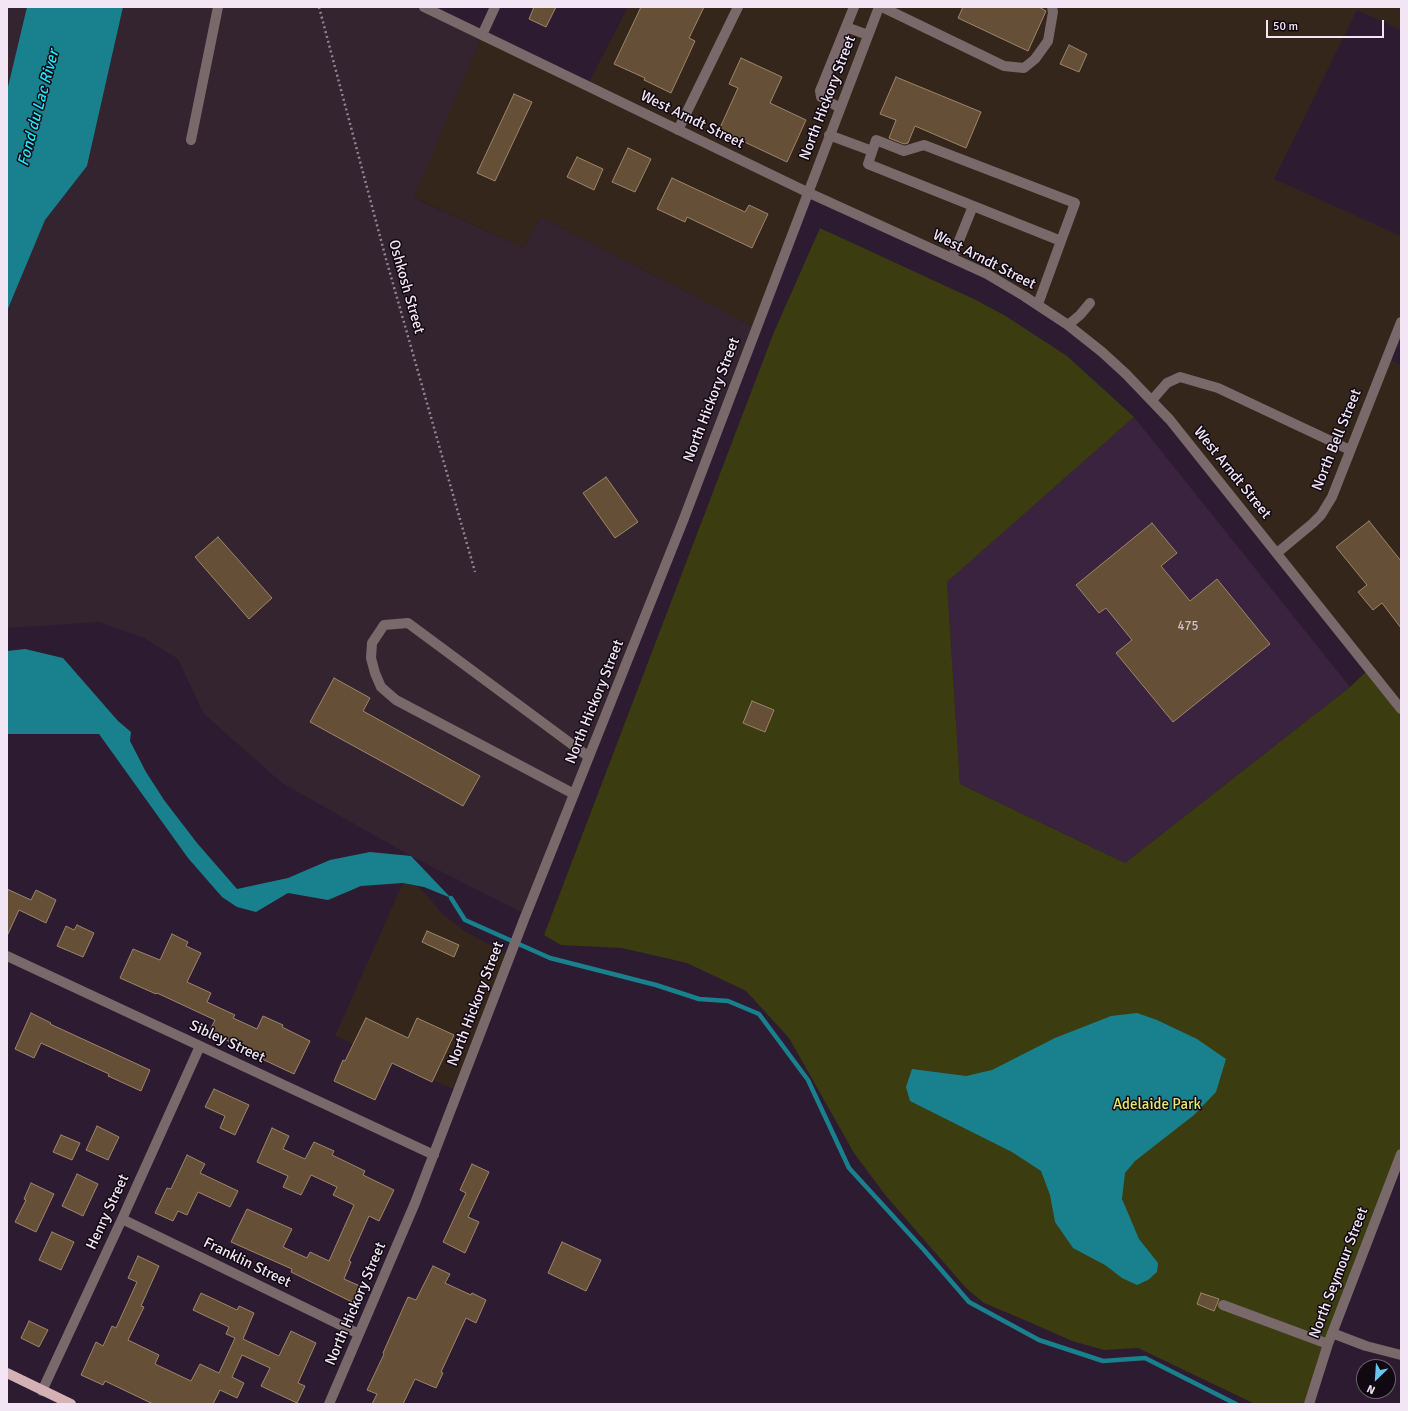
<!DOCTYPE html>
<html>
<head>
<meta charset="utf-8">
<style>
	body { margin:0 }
	#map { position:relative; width:1408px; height:1411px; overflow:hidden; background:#2d1b31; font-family:Signika,sans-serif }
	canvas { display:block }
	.frame { position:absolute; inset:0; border:8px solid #f2e6f5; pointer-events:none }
	.north { position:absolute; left:1356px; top:1359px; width:40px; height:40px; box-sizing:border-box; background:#110912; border:1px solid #6b616d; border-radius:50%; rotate:205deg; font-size:11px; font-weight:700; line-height:16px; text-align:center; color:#f2e6f5 }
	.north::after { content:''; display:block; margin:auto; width:14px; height:18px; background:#68c4f0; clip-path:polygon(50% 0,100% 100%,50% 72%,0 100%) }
	.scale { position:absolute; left:1266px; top:20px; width:118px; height:18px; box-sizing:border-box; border:2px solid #f2e6f5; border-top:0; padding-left:5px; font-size:12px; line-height:14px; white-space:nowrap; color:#f2e6f5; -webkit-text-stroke:3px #110912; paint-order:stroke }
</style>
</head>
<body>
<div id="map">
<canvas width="1408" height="1411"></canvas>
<div class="frame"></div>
<div class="north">N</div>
<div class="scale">50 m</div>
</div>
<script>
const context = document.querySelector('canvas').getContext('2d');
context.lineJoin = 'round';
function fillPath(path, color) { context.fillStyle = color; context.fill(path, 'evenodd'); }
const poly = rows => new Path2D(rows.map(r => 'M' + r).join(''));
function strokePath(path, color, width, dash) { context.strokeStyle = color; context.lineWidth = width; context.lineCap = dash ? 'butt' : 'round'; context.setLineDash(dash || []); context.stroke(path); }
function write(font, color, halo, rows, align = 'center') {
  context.font = font + ' Signika,sans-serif'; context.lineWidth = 3; context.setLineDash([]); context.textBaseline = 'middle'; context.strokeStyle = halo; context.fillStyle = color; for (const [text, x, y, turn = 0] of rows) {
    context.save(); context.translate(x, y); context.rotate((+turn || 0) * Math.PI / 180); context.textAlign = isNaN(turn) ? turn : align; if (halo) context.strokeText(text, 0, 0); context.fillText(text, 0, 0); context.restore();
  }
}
fillPath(poly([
	[628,7,1401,7,1401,30,1357,10,1274,179,1401,236,1401,322,1387,358,1401,365,1401,709,1134,381,1024,296,807,192,756,328,541,217,524,248,413,197,482,35,587,86],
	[403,883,417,886,429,897,440,912,465,931,511,957,458,1091,335,1036]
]), '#35261b');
fillPath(poly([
	[7,7,27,7,7,91],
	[123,7,424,7,482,35,414,198,524,248,541,217,756,328,527,915,411,856,282,783,204,714,178,659,144,638,99,622,7,628,7,311,45,220,87,166]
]), '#34242f');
fillPath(poly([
	[1134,417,1350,687,1125,863,960,784,947,582]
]), '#39233e');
fillPath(poly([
	[820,228,976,300,1004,315,1067,356,1134,417,947,582,960,784,1125,863,1350,687,1369,669,1401,709,1401,1154,1309,1404,1255,1404,1138,1348,1104,1350,1072,1341,1027,1321,984,1303,966,1288,886,1196,854,1153,789,1038,746,991,687,963,622,948,561,945,544,935,774,332]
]), '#3b3c10');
fillPath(poly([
	[27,7,123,7,87,166,45,220,7,311,7,91],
	[25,649,63,658,118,721,131,732,130,741,146,772,164,800,197,843,237,889,288,878,330,860,370,852,411,856,451,898,424,887,403,883,361,886,328,900,288,893,256,912,237,907,222,897,188,858,99,734,7,734,7,651],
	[1137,1013,1157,1020,1197,1039,1226,1059,1216,1092,1194,1115,1135,1161,1125,1173,1122,1199,1139,1239,1158,1263,1157,1272,1148,1280,1137,1285,1122,1278,1105,1265,1073,1248,1055,1222,1050,1195,1041,1171,1012,1152,910,1101,906,1087,912,1069,966,1076,992,1070,1055,1038,1111,1016]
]), '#19818d');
strokePath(poly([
	[451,898,465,920,550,958,656,985,699,999,728,1001,759,1014,808,1080,849,1168,924,1250,969,1302,1039,1340,1103,1361,1145,1358,1236,1404]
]), '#19818d', 4.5);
const building = poly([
	[534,7,556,7,546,27,529,19,534,7],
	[641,7,704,7,689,38,695,41,671,93,644,80,645,78,614,64,641,7],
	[963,7,1039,7,1046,11,1028,51,958,18,963,7],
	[1069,45,1087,54,1079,72,1060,64,1069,45],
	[741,58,782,77,770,103,806,120,787,162,719,130,738,88,729,84,741,58],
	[896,77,981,112,966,148,915,126,908,143,904,144,889,138,896,120,880,114,896,77],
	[514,94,532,102,495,181,477,173,514,94],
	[628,148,651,159,635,192,612,182,628,148],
	[577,157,603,169,594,190,567,177,577,157],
	[672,178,745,212,749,205,768,214,752,248,687,217,685,222,657,209,672,178],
	[606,477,638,522,615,538,583,493,606,477],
	[1369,521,1401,561,1401,628,1382,603,1373,610,1358,592,1367,585,1336,547,1369,521],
	[1152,523,1177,553,1161,566,1190,601,1217,579,1270,644,1173,722,1116,653,1132,640,1106,608,1099,613,1076,585,1152,523],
	[218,537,272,598,249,619,195,557,218,537],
	[334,678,370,698,363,711,480,776,463,806,310,722,334,678],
	[752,701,774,710,765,732,743,723,752,701],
	[7,889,31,900,36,890,56,900,46,923,19,910,7,936,7,889],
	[77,925,94,933,83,957,57,946,66,926,74,930,77,925],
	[427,931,459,945,454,957,422,942,427,931],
	[172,934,188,942,186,946,201,953,187,982,211,993,207,1002,235,1015,233,1018,257,1029,263,1016,283,1025,282,1027,310,1041,294,1074,247,1052,248,1050,209,1032,215,1020,157,993,156,994,120,978,133,949,160,960,172,934],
	[31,1013,51,1023,50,1024,150,1070,141,1091,108,1076,109,1074,41,1043,34,1058,15,1049,31,1013],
	[366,1018,408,1038,417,1018,454,1035,432,1082,392,1063,375,1100,334,1081,343,1060,345,1061,366,1018],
	[214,1089,249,1105,235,1135,220,1128,225,1116,205,1107,214,1089],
	[97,1126,119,1137,108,1160,86,1150,97,1126],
	[272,1128,289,1136,283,1149,305,1159,314,1142,334,1151,332,1155,365,1171,363,1175,394,1190,379,1221,369,1216,349,1261,351,1262,344,1279,360,1286,352,1302,291,1272,292,1269,231,1242,247,1209,292,1229,283,1247,307,1258,310,1252,329,1261,354,1205,333,1195,337,1187,311,1175,301,1195,283,1187,288,1176,257,1162,272,1128],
	[61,1135,80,1143,72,1160,53,1152,61,1135],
	[187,1155,205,1164,200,1173,238,1191,230,1207,198,1192,187,1215,178,1211,173,1221,155,1213,167,1188,171,1189,187,1155],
	[472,1164,489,1172,468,1217,479,1222,465,1253,443,1242,466,1193,460,1190,472,1164],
	[77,1174,98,1184,83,1216,62,1206,77,1174],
	[31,1183,54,1194,36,1232,15,1222,26,1200,24,1199,31,1183],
	[52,1232,74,1242,61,1270,39,1260,52,1232],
	[562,1242,601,1260,586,1291,548,1273,562,1242],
	[138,1256,159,1266,141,1306,144,1307,128,1340,159,1355,155,1364,191,1381,200,1364,219,1373,235,1338,226,1334,229,1327,193,1310,201,1293,237,1310,239,1306,254,1313,243,1339,279,1356,291,1331,316,1343,298,1383,305,1386,297,1403,261,1386,270,1368,242,1355,232,1377,244,1383,237,1398,220,1390,213,1404,153,1404,105,1381,103,1385,81,1375,96,1342,103,1346,112,1326,116,1328,137,1282,128,1278,138,1256],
	[433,1266,450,1274,445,1283,471,1295,472,1293,486,1300,476,1323,466,1318,441,1372,443,1373,436,1388,415,1379,403,1404,372,1404,377,1394,367,1390,384,1354,383,1353,408,1297,416,1300,433,1266],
	[1201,1293,1219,1299,1214,1311,1197,1304,1201,1293],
	[29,1321,48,1330,39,1347,21,1338,29,1321]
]);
fillPath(building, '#655037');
strokePath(building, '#9d856b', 1);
strokePath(poly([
	[319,7,386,259,475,572]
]), '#928396', 2.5, [2, 3]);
strokePath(poly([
	[424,7,807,192,987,274,1024,296,1068,325,1102,352,1126,374,1170,420,1401,709],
	[882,7,1004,66,1024,68,1035,59,1048,41,1053,12,1052,7],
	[846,27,868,35],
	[482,35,495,7],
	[840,108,821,97,820,91,854,7],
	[678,130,738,7],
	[829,135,872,151],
	[191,140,218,7],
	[952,258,973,206],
	[1038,304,1061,241,1075,203,924,145,904,151,876,140,868,164,1061,241],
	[1068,325,1080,315,1090,303],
	[1152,400,1167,383,1180,377,1218,388,1350,450],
	[1277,553,1313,523,1321,515,1332,497,1401,322],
	[574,794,396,700,381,687,375,673,371,658,372,643,384,625,408,623,589,757],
	[7,956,434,1155],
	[122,1219,359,1334],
	[1223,1305,1328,1344],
	[1332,1333,1366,1346,1401,1355],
	[42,1391,122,1219,200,1046],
	[329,1404,415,1203,523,922,683,521,879,7],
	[1309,1404,1328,1344,1401,1154]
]), '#7a696b', 10);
strokePath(poly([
	[7,1373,71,1404]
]), '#d3b1b4', 10);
write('13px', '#cfc0c6', null, [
	["475",1188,627]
]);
write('15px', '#f2e6f5', '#110912', [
	["North Hickory Street",828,98,-69],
	["West Arndt Street",692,120,26],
	["West Arndt Street",984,260,27],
	["Oshkosh Street",406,287,74],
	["North Hickory Street",712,400,-69],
	["North Bell Street",1337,440,-68],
	["West Arndt Street",1232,473,51],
	["North Hickory Street",595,702,-68],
	["North Hickory Street",476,1004,-69],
	["Sibley Street",227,1042,25],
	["Henry Street",108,1212,-65],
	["Franklin Street",247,1263,26],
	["North Seymour Street",1339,1273,-69],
	["North Hickory Street",356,1304,-67]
]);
write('15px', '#e4e771', '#110912', [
	["Adelaide Park",1157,1105]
]);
write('italic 16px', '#20e6fb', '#110912', [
	["Fond du Lac River",39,108,-75]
]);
</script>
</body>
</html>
